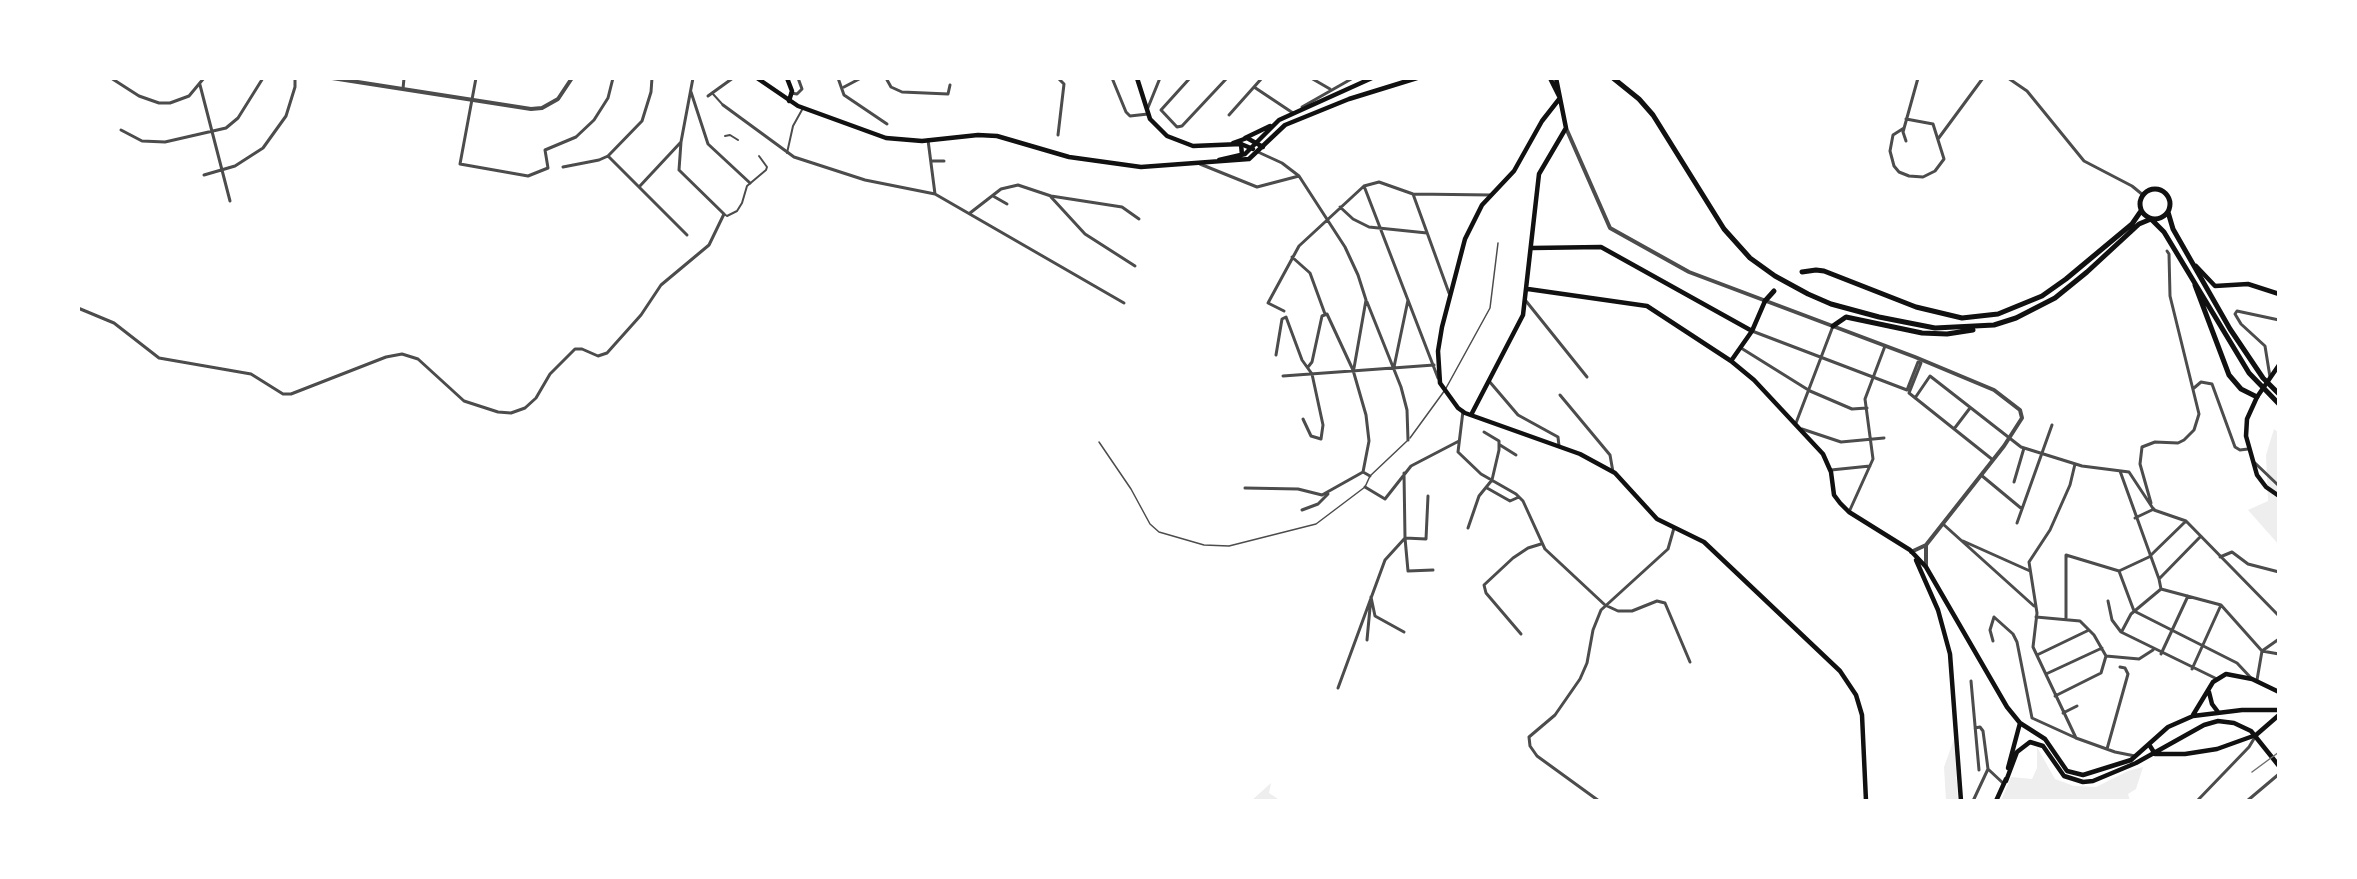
<!DOCTYPE html>
<html>
<head>
<meta charset="utf-8">
<style>
	body { margin:0 }
	#map { position:relative; width:2357px; height:879px; overflow:hidden; background:#fff; font-family:"Open Sans",sans-serif }
	canvas { display:block }
	.frame { position:absolute; inset:0; border:80px solid #fff; pointer-events:none }
</style>
</head>
<body>
<div id="map">
<canvas width="2357" height="879"></canvas>
<div class="frame"></div>
</div>
<script>
const context = document.querySelector('canvas').getContext('2d');
context.lineJoin = 'round';
function fillPath(path, color) { context.fillStyle = color; context.fill(path, 'evenodd'); }
const poly = rows => new Path2D(rows.map(r => 'M' + r).join(''));
function strokePath(path, color, width, dash) { context.strokeStyle = color; context.lineWidth = width; context.lineCap = dash ? 'butt' : 'round'; context.setLineDash(dash || []); context.stroke(path); }
fillPath(poly([
	[2274,429,2279,433,2279,545,2248,510,2268,501,2266,455],
	[1954,739,1958,801,1946,801,1944,767],
	[2037,747,2055,779,2074,786,2096,787,2128,771,2143,767,2136,789,2128,794,2130,801,2001,801,2011,777,2032,779,2037,768],
	[1271,783,1269,793,1281,801,1251,801]
]), '#eee');
strokePath(poly([
	[1410,438,1445,390,1490,308,1498,243],
	[1099,442,1131,489,1150,524,1159,532,1204,545,1229,546,1316,524,1365,487,1370,476,1407,441]
]), '#4c4c4c', 1.5);
strokePath(poly([
	[713,94,723,105],
	[725,136,730,135,738,140],
	[787,153,793,126,803,108],
	[724,214,727,216,737,211,742,203,747,186,766,170,767,167,759,156]
]), '#4c4c4c', 2);
strokePath(poly([
	[111,78,139,96,159,103,170,103,189,96,204,78],
	[476,78,460,164,528,176,548,168,545,150,576,137,594,120,608,98,613,78],
	[652,78,651,92,642,121,608,156,687,235],
	[838,78,844,95,887,124],
	[886,78,891,87,902,92,948,94,950,85],
	[951,78,952,78],
	[1112,78,1126,112,1130,116,1148,114],
	[1190,78,1161,110,1177,127,1182,126,1227,78],
	[1311,78,1330,89],
	[2008,78,2027,91,2084,161,2132,186,2143,195],
	[200,85,230,201],
	[844,87,861,78],
	[1254,87,1293,113],
	[403,89,404,78],
	[691,92,708,144,750,183],
	[791,93,797,94,802,89,798,78],
	[708,96,733,78],
	[723,105,794,157,865,180,935,194,1124,303],
	[1302,107,1353,78],
	[1147,110,1160,78],
	[1229,115,1262,78],
	[1904,128,1893,135,1890,151,1894,166,1899,172,1909,176,1923,177,1935,171,1944,159,1933,124,1906,119],
	[121,130,142,141,165,142,226,128,238,118,263,78],
	[1058,135,1064,84,1058,78],
	[1938,139,1983,78],
	[928,140,935,194],
	[1906,141,1903,132,1918,78],
	[1258,152,1282,163,1299,176,1345,247,1358,275,1366,300,1354,368],
	[931,161,944,161],
	[1200,164,1257,187,1299,176],
	[563,167,599,160,608,156],
	[204,175,235,166,263,148,286,116,295,87,295,78],
	[1364,186,1438,378],
	[639,187,681,142,693,78],
	[1413,194,1449,293],
	[993,196,1007,204],
	[1051,197,1085,234,1135,266],
	[1340,207,1353,219,1369,227,1427,233],
	[970,213,1001,189,1018,185,1051,196,1122,207,1139,219],
	[1292,257,1310,273,1325,314],
	[1526,301,1587,377],
	[1367,302,1401,387,1407,410,1408,440],
	[78,308,114,323,159,358,251,374,283,394,291,394,386,357,402,354,418,359,464,401,498,412,511,413,525,408,536,398,550,374,575,349,582,349,598,356,607,353,641,315,661,285,709,245,724,214,679,170,681,142],
	[1284,311,1268,303,1299,246,1364,186,1379,182,1413,194,1491,195],
	[1752,331,1907,390,1918,362,1921,363,1909,393,1993,460],
	[1741,348,1810,391,1852,409,1867,408],
	[1276,355,1282,319,1286,317,1302,360,1312,374,1323,425,1321,439,1311,436,1303,419],
	[1394,367,1408,300],
	[1283,376,1434,365],
	[2270,377,2265,346,2241,324,2235,314,2237,311,2279,320],
	[1489,381,1518,415,1558,437,1559,446],
	[2194,388,2201,382,2212,384,2235,447,2240,450,2248,449],
	[1560,395,1610,455,1613,472],
	[1915,398,1930,376,2021,447,2082,466,2129,472,2154,510,2186,521,2279,616],
	[1463,411,1458,452,1481,474,1516,494,1523,501,1545,549,1605,605,1618,611,1632,611,1657,601,1665,603,1690,662],
	[1796,423,1833,326],
	[1802,429,1841,442,1884,438],
	[1954,429,1970,408],
	[1500,445,1516,455],
	[2255,463,2279,486],
	[2075,464,2070,485,2050,530,2029,562,2037,613,2033,647,2076,738],
	[1831,470,1870,466],
	[2120,471,2159,579],
	[1363,472,1370,476],
	[1404,473,1405,538,1408,571,1433,570],
	[1981,475,2022,509],
	[2014,482,2024,448],
	[1365,487,1385,499,1411,466,1459,441],
	[1245,488,1298,489,1322,495,1363,472,1369,441,1366,415,1353,370,1327,314,1322,316,1312,362,1308,367],
	[1487,488,1510,501,1519,497],
	[2151,503,2140,464,2142,447,2155,442,2178,443,2184,440,2194,430,2199,414,2170,296,2169,254,2167,251],
	[1302,510,1318,504,1328,494],
	[1849,512,1873,459,1865,399,1885,346],
	[2135,518,2154,509],
	[2017,523,2052,425],
	[1943,524,2034,606],
	[1468,528,1479,496,1492,480,1499,450,1499,441,1484,432],
	[1963,541,2030,571],
	[2220,557,2232,552,2248,564,2279,572],
	[2119,571,2134,611,2237,663,2252,679],
	[2119,571,2149,557,2186,521],
	[2161,589,2221,605,2262,651,2257,680],
	[2161,589,2159,579,2201,536],
	[2108,601,2112,620,2121,632,2217,679],
	[2036,617,2080,621,2094,635,2106,656],
	[2066,618,2066,555,2119,571],
	[2122,631,2131,614,2161,589],
	[1521,634,1486,593,1484,585,1513,558,1528,548,1541,544],
	[1367,640,1371,597,1375,616,1404,632],
	[1993,641,1990,630,1994,617,2013,634,2017,642,2032,718,2076,738,2115,752,2135,756],
	[2262,651,2279,639],
	[2262,651,2279,654],
	[2161,654,2188,596],
	[2037,655,2089,630],
	[2106,656,2139,659,2153,650],
	[2192,669,2221,605],
	[2046,674,2102,648],
	[1971,681,1979,770],
	[1338,688,1385,560,1405,538,1426,539,1428,496],
	[2055,696,2101,673,2106,656],
	[2063,713,2077,706],
	[2107,749,2128,674,2125,668,2120,667],
	[1988,769,2004,784],
	[1599,801,1537,756,1530,746,1529,737,1555,715,1580,679,1587,663,1593,630,1601,610,1668,549,1674,528],
	[1973,801,1988,769,1983,731,1980,727,1975,728],
	[2197,801,2249,747,2255,737],
	[2247,801,2279,774]
]), '#4c4c4c', 3);
strokePath(poly([
	[332,78,531,109,542,108,558,99,572,78],
	[1566,128,1610,228,1689,272,1915,357,1994,390,2020,410,2022,418,2004,446,1926,545,1911,552],
	[1926,566,1926,545]
]), '#4c4c4c', 4);
strokePath(poly([
	[787,78,792,91,789,101],
	[1137,78,1150,119,1167,136,1193,146,1241,144,1253,149],
	[1550,78,1560,98],
	[1560,98,1542,121,1514,171,1482,205,1465,239,1442,327,1438,351,1440,383,1458,408,1465,413,1580,454,1615,473,1657,519,1704,542,1840,671,1856,695,1862,715,1866,801],
	[1233,143,1247,138,1263,147],
	[1532,248,1601,247,1752,331],
	[2196,266,2215,286,2248,284,2279,294],
	[1528,289,1647,306,1731,361,1754,380,1823,454,1831,472,1834,495,1840,503,1849,512,1910,550,1926,567,2007,707,2020,723,2045,739,2067,771,2083,775,2131,760,2168,727,2193,716,2242,710,2279,710],
	[1731,361,1752,331,1765,301],
	[2279,365,2257,397,2247,419,2246,436,2257,475,2266,487,2279,496],
	[1471,415,1523,315,1539,174,1566,128,1556,78],
	[1916,560,1938,610,1950,654,1961,801],
	[2209,692,2212,704,2218,712],
	[2193,715,2213,682,2226,674,2252,679,2279,692],
	[2150,746,2155,754,2185,754,2217,749,2256,735,2279,715],
	[2008,768,2020,723],
	[2006,781,2017,752,2030,742,2043,746,2064,776,2083,782,2093,781,2136,763,2204,725,2218,721,2234,723,2251,731,2279,766],
	[1996,801,2006,779]
]), '#111', 4.5);
strokePath(poly([
	[757,78,798,106,886,138,922,141,978,135,997,136,1069,157,1141,167,1249,159,1285,125,1349,99,1417,78],
	[1245,138,1270,126],
	[1241,144,1242,155],
	[1219,160,1245,154,1279,120,1372,78]
]), '#111', 4.5);
strokePath(poly([
	[1613,78,1639,99,1653,115,1724,229,1750,258,1775,276,1808,294,1831,304,1879,317,1935,328,1994,325,2016,318,2055,298,2087,272,2139,224,2151,219,2164,232,2249,373,2279,404],
	'2140 204a15 15 0 1 1 30 0a15 15 0 1 1-30 0Z',
	[2168,212,2173,229,2230,329,2263,378,2279,394],
	[1802,272,1816,270,1824,271,1916,307,1962,318,1998,314,2042,296,2066,279,2132,224,2141,211],
	[2195,285,2229,375,2241,389,2257,397],
	[1765,301,1774,291],
	[1833,326,1846,317,1922,333,1947,334,1973,330]
]), '#111', 5);
strokePath(poly([
	[2252,772,2279,752]
]), '#707070', 1.5);
</script>
</body>
</html>
